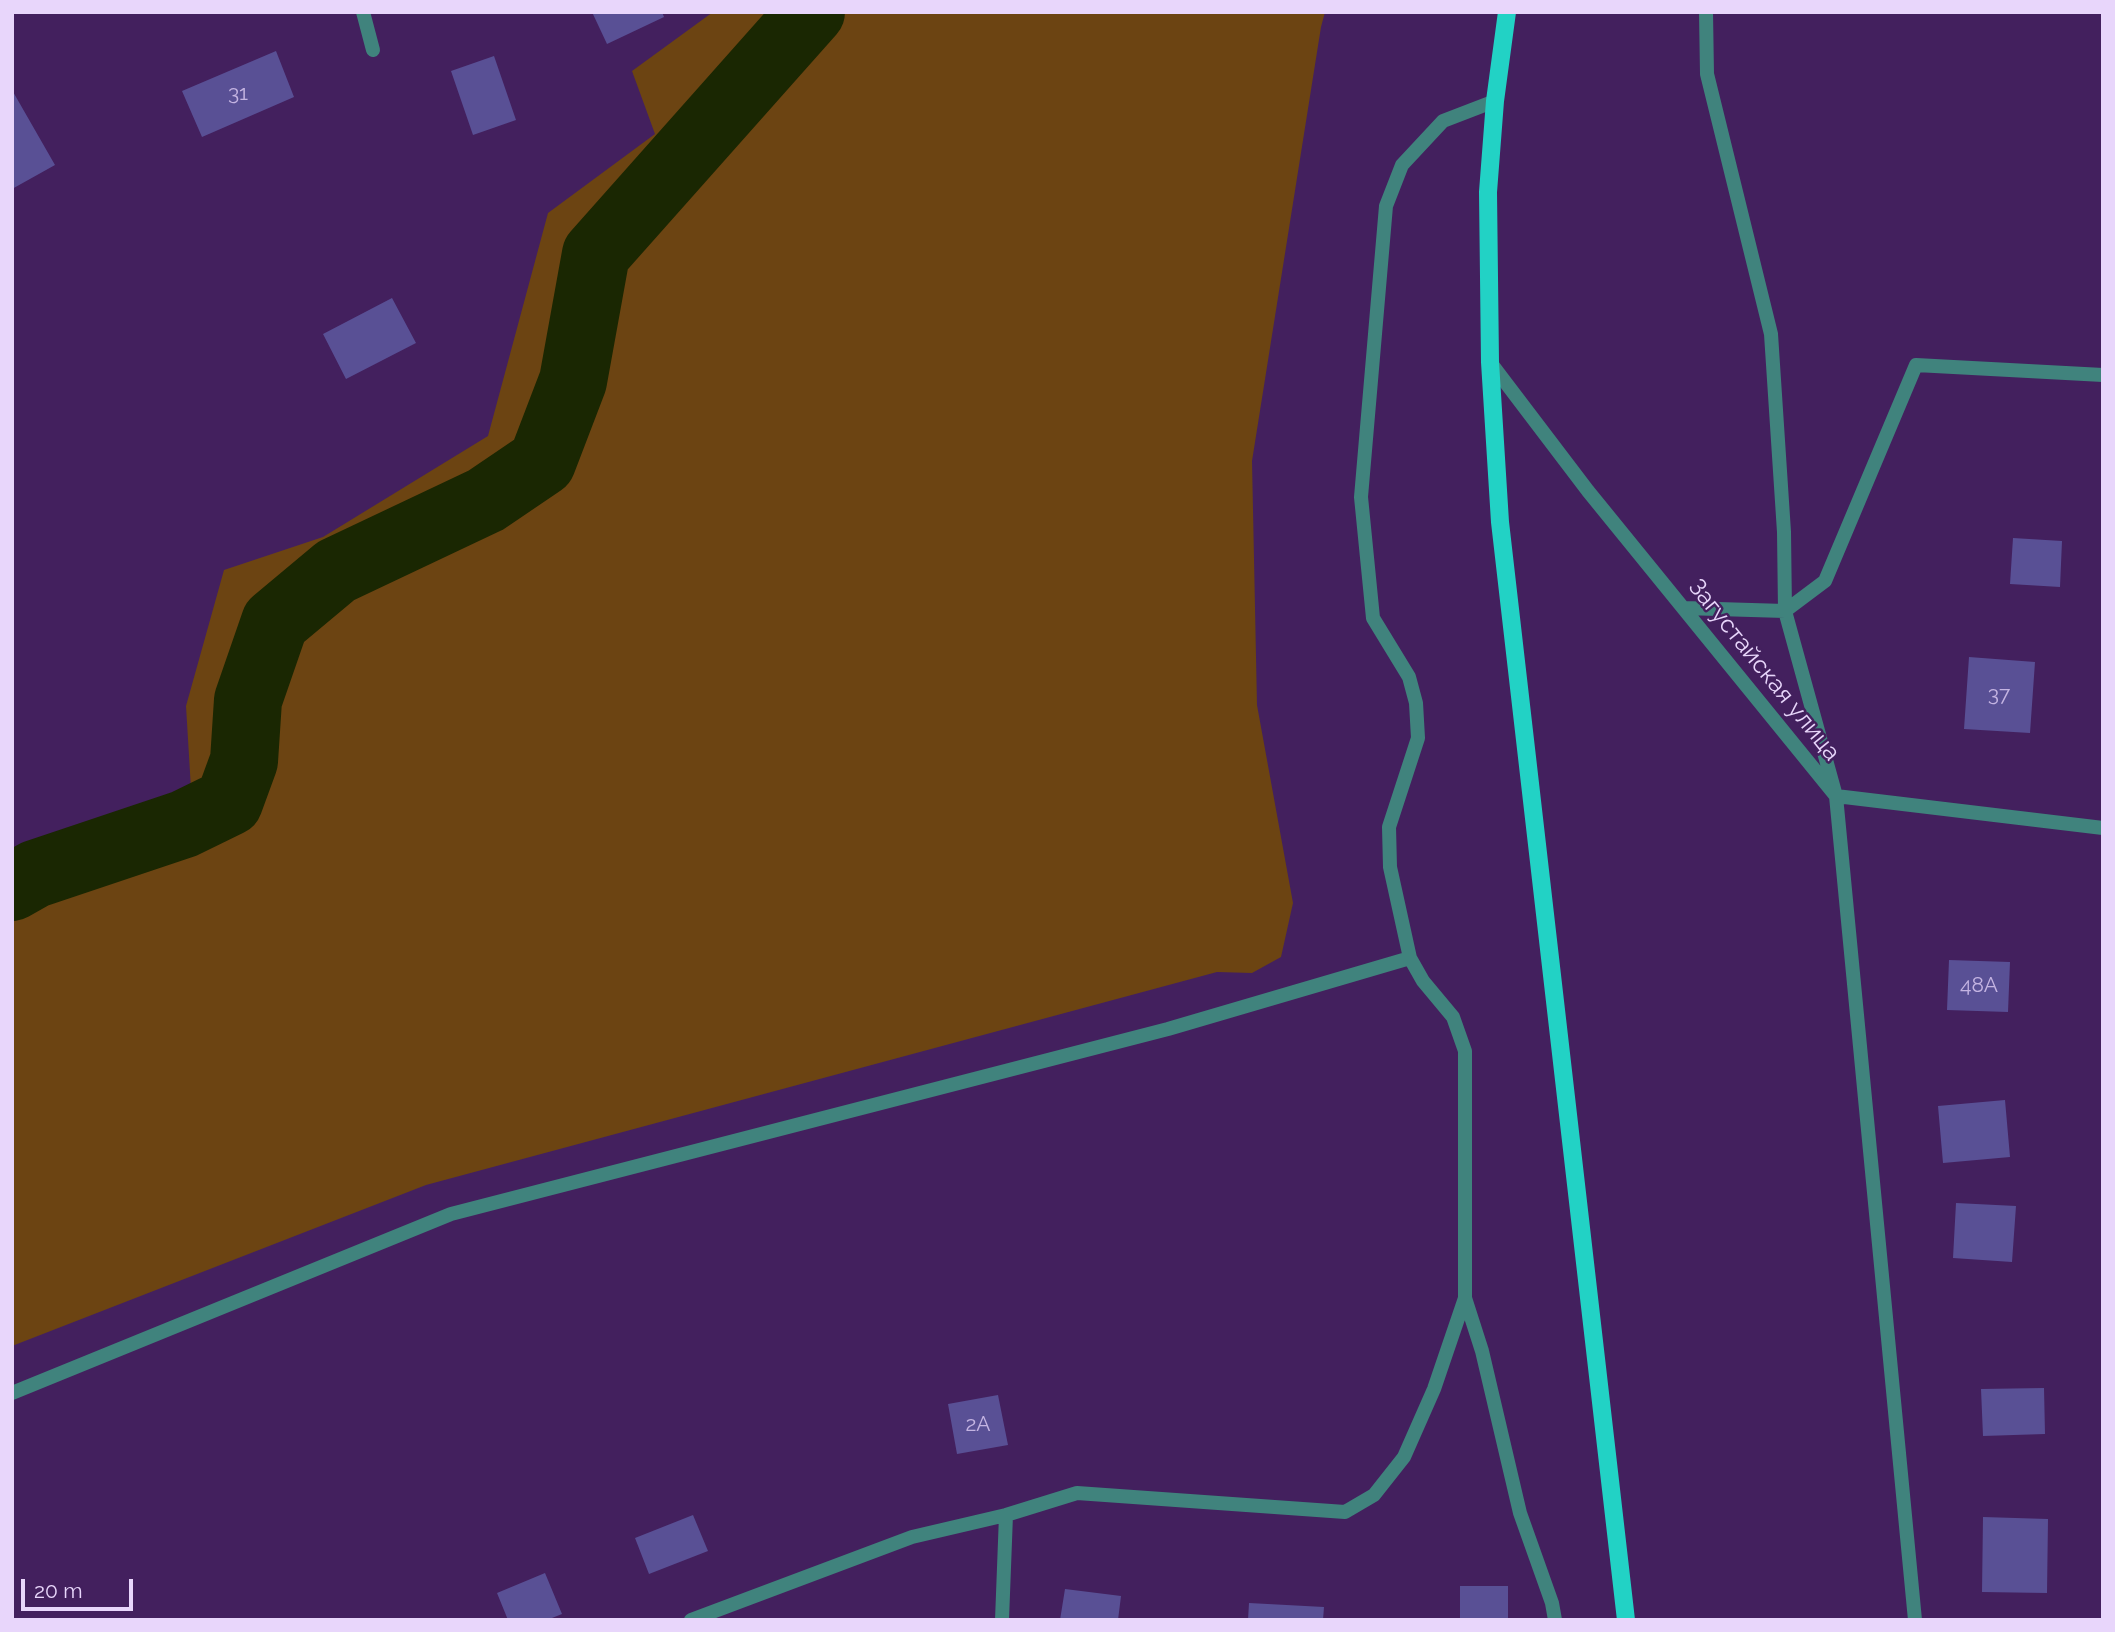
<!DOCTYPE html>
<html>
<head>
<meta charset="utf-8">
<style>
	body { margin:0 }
	#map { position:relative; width:2115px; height:1632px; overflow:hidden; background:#43205e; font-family:Raleway,sans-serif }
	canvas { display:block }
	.frame { position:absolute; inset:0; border:14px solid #e8d6fb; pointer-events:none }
	.scale { position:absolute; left:21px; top:1579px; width:112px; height:32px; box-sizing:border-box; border:4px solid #e8d6fb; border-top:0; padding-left:9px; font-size:21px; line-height:24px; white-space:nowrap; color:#e8d6fb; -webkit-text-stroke:5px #43205e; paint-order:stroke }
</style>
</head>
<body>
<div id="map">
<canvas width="2115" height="1632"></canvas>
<div class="frame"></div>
<div class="scale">20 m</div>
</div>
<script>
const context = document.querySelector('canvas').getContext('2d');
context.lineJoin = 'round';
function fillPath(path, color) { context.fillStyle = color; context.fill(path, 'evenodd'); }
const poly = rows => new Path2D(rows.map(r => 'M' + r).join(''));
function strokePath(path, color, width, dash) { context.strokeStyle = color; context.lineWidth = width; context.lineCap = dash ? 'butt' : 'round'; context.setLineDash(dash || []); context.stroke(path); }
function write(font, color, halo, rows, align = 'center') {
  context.font = font + ' Raleway,sans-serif'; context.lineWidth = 5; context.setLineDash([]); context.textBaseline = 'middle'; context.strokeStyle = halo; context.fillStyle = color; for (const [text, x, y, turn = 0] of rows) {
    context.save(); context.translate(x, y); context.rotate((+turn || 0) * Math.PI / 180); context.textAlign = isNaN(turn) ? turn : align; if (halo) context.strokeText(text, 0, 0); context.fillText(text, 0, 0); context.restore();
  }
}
fillPath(poly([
	[713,12,1325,12,1321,27,1252,461,1257,705,1293,903,1281,957,1252,973,1217,972,426,1185,12,1346,12,868,191,789,186,706,224,570,323,537,488,436,548,213,655,134,632,71]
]), '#6c4412');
strokePath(poly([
	[12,887,35,874,184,824,229,802,244,761,248,700,275,622,336,571,486,500,542,462,573,381,596,254,811,12]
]), '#1a2702', 68);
fillPath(poly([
	[592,12,662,12,664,17,607,44],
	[276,51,294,97,202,137,182,91],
	[494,56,516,120,473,135,451,71],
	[12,90,55,165,12,189],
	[392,298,416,343,346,379,323,334],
	[2013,538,2062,541,2060,587,2010,584],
	[1969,657,2035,662,2030,733,1964,729],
	[1949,960,2010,962,2008,1012,1947,1010],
	[2005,1100,2010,1157,1943,1163,1938,1106],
	[1956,1203,2016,1206,2012,1262,1953,1258],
	[2044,1388,2045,1434,1983,1436,1981,1389],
	[998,1395,1008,1445,957,1454,948,1404],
	[693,1515,708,1551,649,1574,635,1538],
	[1983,1517,2048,1519,2047,1593,1982,1592],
	[545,1573,562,1614,547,1620,508,1620,497,1593],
	[1460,1586,1508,1586,1508,1620,1460,1620],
	[1065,1589,1121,1596,1118,1620,1060,1620],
	[1249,1603,1324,1607,1323,1620,1248,1620]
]), '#595095');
strokePath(poly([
	[363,12,373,50],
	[1706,12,1707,74,1771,334,1784,532,1785,611,1836,796,1915,1620],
	[1490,362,1588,491,1836,796,2103,828],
	[1684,608,1785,611,1825,581,1916,365,2103,375],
	[1465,1298,1482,1351,1520,1513,1552,1603,1555,1620],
	[12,1393,451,1214,1168,1029,1410,958],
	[691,1620,912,1537,1006,1515,1077,1493,1345,1512,1374,1495,1404,1457,1434,1389,1465,1298,1465,1051,1453,1017,1423,981,1410,958,1390,867,1389,827,1418,738,1416,703,1409,677,1373,618,1361,497,1386,206,1402,165,1443,121,1495,101],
	[1002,1620,1006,1515]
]), '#40837d', 14);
strokePath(poly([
	[1507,12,1495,101,1488,192,1490,362,1500,522,1626,1620]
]), '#22d2c5', 18);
write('21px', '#c4b4e2', null, [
	["31",238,94],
	["37",1999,695],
	["48А",1979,986],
	["2А",978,1425]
]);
write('24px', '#e8d6fb', '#43205e', [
	["Загустайская улица",1764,670,51]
]);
</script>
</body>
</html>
